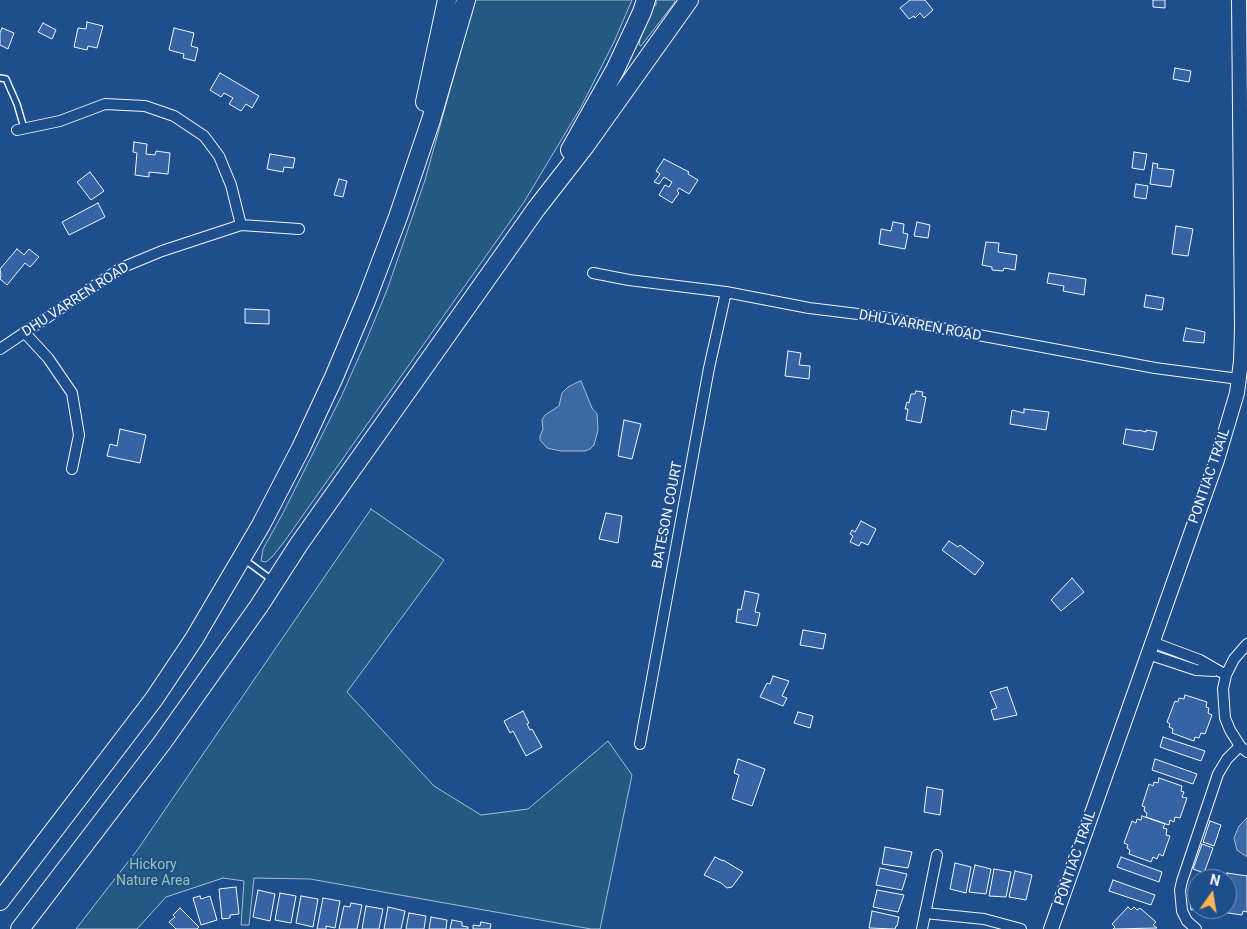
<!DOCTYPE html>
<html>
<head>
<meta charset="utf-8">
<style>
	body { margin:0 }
	#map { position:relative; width:1247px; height:929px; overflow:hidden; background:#1f4e8c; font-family:Roboto,sans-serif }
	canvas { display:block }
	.north { position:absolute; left:1187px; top:869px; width:50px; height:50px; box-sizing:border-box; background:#1f4e8c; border:1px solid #7391ba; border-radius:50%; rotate:13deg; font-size:14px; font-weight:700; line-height:20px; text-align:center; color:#f2f6ff }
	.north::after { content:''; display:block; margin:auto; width:18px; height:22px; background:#ffb74d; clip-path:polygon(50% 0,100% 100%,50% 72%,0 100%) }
</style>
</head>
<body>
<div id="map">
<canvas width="1247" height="929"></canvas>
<div class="north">N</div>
</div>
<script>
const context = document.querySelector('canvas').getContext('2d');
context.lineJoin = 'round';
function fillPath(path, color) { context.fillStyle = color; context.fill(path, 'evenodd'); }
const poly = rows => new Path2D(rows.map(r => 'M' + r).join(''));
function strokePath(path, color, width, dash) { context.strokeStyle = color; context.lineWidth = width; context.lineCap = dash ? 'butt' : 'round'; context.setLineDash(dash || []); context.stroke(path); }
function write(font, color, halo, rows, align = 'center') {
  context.font = font + ' Roboto,sans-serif'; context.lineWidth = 4; context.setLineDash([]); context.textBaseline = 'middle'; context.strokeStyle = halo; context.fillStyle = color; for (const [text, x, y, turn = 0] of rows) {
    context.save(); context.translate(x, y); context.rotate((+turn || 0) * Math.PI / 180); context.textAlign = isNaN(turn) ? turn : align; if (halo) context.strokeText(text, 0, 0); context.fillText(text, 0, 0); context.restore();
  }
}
const green = poly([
	[475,0,632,0,614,42,581,107,524,202,284,542,272,557,266,562,261,561,263,549,282,515,342,395,366,341,387,290,425,180,475,0],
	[656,0,674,0,675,2,641,46,639,45,640,39,653,6,656,5,656,0],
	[371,509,444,560,347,692,434,786,481,815,528,809,608,741,632,775,600,929,591,929,310,879,254,878,249,925,241,925,244,881,223,878,166,897,137,929,76,929,138,849,371,509]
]);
fillPath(green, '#245a82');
strokePath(green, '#a8bbd7', 1);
const water = poly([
	[581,381,592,408,597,414,598,430,594,445,590,449,585,451,561,451,547,448,540,440,540,436,543,429,542,420,545,415,559,406,562,393,568,387,578,382,581,381],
	[1247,818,1247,857,1237,850,1234,838,1239,826,1247,818]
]);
fillPath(water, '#3b69a3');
strokePath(water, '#a8bbd7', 1);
const building = poly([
	[910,0,925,0,933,10,924,18,920,13,915,18,914,16,909,19,900,8,910,0],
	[1153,0,1165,0,1165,8,1153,7,1153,0],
	[87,22,103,26,97,48,88,46,87,50,74,47,78,28,86,29,87,22],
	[43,23,56,30,52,39,38,32,43,23],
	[2,28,14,33,8,49,0,45,0,33,2,28],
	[174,28,194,33,191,46,198,48,195,61,183,58,184,54,169,50,174,28],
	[1175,68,1191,71,1189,82,1173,79,1175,68],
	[220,73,259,96,252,108,246,104,241,111,229,104,233,98,224,93,221,97,210,90,220,73],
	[134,142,147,144,146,154,155,155,156,151,170,153,168,174,149,172,149,177,135,175,137,153,133,152,134,142],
	[1134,152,1147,154,1144,170,1132,168,1134,152],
	[270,154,295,158,293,168,284,167,283,172,267,169,270,154],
	[664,159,689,172,688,174,698,180,689,194,679,188,677,191,679,193,672,203,659,195,665,185,669,187,672,182,664,177,659,184,654,182,660,174,656,171,664,159],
	[1153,163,1158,164,1157,168,1174,170,1171,187,1150,184,1153,163],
	[90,172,104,191,91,200,77,182,90,172],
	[339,179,347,181,343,197,334,195,339,179],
	[1136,184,1148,186,1146,199,1134,197,1136,184],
	[98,203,105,217,69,235,62,222,98,203],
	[893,222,904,224,903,233,908,234,905,249,879,244,881,229,891,231,893,222],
	[917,222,930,225,928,238,914,236,917,222],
	[1176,226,1193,229,1188,256,1172,254,1176,226],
	[986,242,999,243,998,252,1017,255,1015,270,1004,268,1003,271,992,270,992,267,982,265,986,242],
	[17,249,24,255,29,249,39,257,30,267,25,263,7,285,0,279,1,275,0,269,17,249],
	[1049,273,1086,279,1084,295,1063,291,1064,286,1047,283,1049,273],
	[1146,295,1164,298,1162,310,1144,307,1146,295],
	[245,309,269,310,269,324,245,323,245,309],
	[1186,328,1205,332,1204,343,1183,341,1186,328],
	[788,351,801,353,799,365,810,366,809,379,785,376,788,351],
	[916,391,923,392,922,396,926,397,921,423,906,420,908,409,905,409,907,402,909,403,911,394,915,394,916,391],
	[1024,409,1049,412,1046,430,1010,424,1012,410,1024,413,1024,409],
	[624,420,641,424,632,459,618,456,624,420],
	[120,429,146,435,140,463,107,456,110,444,117,446,120,429],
	[1126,429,1138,431,1139,430,1146,432,1146,430,1157,432,1153,450,1123,444,1126,429],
	[606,513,622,516,618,543,599,539,606,513],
	[861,521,876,529,868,545,861,542,859,546,850,542,853,536,850,534,852,530,855,532,861,521],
	[949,541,958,547,960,545,984,563,975,575,942,550,949,541],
	[1072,578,1084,592,1061,611,1051,600,1072,578],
	[745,591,759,594,755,612,760,613,757,626,736,622,738,609,741,610,745,591],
	[803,630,826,634,823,649,800,645,803,630],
	[773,676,789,681,782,696,787,698,783,706,760,697,767,683,770,684,773,676],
	[1007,687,1017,715,994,720,991,710,997,708,990,692,1007,687],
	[1185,695,1207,702,1206,707,1209,708,1208,713,1212,715,1205,734,1201,733,1199,738,1195,737,1194,741,1172,733,1173,729,1169,727,1170,724,1167,722,1175,701,1178,702,1179,698,1184,699,1185,695],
	[523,711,529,723,527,724,530,730,532,729,542,747,526,756,513,731,510,733,504,721,523,711],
	[798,712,813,716,810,728,794,723,798,712],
	[1163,737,1205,751,1201,761,1160,747,1163,737],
	[738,759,765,769,752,806,732,799,739,775,734,773,738,759],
	[1155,759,1197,774,1193,784,1152,770,1155,759],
	[1159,778,1182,786,1181,791,1184,792,1182,797,1187,798,1180,818,1175,817,1174,822,1170,820,1169,825,1146,817,1147,813,1144,811,1145,807,1142,806,1149,784,1153,786,1154,782,1158,783,1159,778],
	[927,787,943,790,940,815,924,812,927,787],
	[1142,816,1165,824,1163,828,1167,829,1166,835,1170,836,1163,856,1159,854,1157,859,1153,857,1151,862,1129,854,1130,850,1127,848,1128,845,1124,843,1132,821,1136,823,1137,819,1141,820,1142,816],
	[1210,821,1221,825,1214,846,1203,842,1210,821],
	[1202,844,1213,848,1204,873,1193,869,1202,844],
	[885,847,912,852,908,868,882,864,885,847],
	[715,857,723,861,723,860,743,872,732,887,727,888,721,883,704,875,715,857],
	[1121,857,1162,872,1159,882,1117,867,1121,857],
	[955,863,971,867,966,893,950,889,955,863],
	[975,865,991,869,986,894,969,892,975,865],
	[880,868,907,874,902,890,876,885,880,868],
	[994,869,1011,872,1006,897,989,896,994,869],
	[1015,871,1032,875,1026,900,1009,897,1015,871],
	[1227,873,1247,876,1247,912,1243,911,1242,915,1222,912,1222,909,1227,909,1227,879,1221,879,1222,876,1226,877,1227,873],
	[1113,880,1155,895,1151,905,1109,891,1113,880],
	[236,887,239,914,230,915,230,918,222,919,219,889,236,887],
	[1197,888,1197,909,1191,910,1188,889,1197,888],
	[258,890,275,894,270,921,253,917,258,890],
	[877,890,904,895,898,912,873,907,877,890],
	[280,893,296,896,291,923,275,920,280,893],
	[200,896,201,899,210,896,217,920,201,925,193,898,200,896],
	[301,896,318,899,313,927,296,923,301,896],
	[323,898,340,901,335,928,326,926,326,929,317,929,323,898],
	[351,903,362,905,357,929,339,929,344,906,350,907,351,903],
	[366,906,383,909,379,929,362,929,366,906],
	[388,907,405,911,401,929,384,929,388,907],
	[1128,907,1131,910,1134,907,1137,910,1140,908,1156,922,1153,925,1157,928,1113,929,1115,927,1112,924,1128,907],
	[180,908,199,927,197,929,176,929,169,922,175,917,173,915,180,908],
	[872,911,899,917,897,926,896,926,895,929,869,928,872,911],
	[409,913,426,916,424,929,406,929,409,913],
	[431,917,447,920,446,929,429,929,431,917],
	[452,920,462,922,462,926,468,927,468,929,450,929,452,920],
	[481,922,491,924,490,929,473,929,473,925,480,926,481,922]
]);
fillPath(building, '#3563a3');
strokePath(building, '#f2f6ff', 1);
const lane = poly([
	[0,78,6,79,17,104,24,128],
	[245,560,272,580]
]);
const street = poly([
	[17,130,60,121,105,104,145,106,174,116,204,136,219,156,231,185,241,225],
	[593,273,629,280,726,292,809,308,882,317,1155,368,1239,379],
	[24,332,48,358,72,393,79,435,72,469],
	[0,349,121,268,162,251,241,225,299,229],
	[1152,642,1200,660,1226,675],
	[1247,644,1234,659,1226,675,1223,689,1225,718,1230,730,1240,746,1247,752],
	[1148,654,1196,670,1214,671],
	[640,744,709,368,726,292],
	[925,913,984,919,1021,929],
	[922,929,937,855],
	[1196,929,1187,921,1182,911,1180,890,1182,881,1218,774,1227,759,1240,746]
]);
const secondary = poly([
	[1051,929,1217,460,1237,393,1241,361,1242,329,1239,0]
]);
const highway = poly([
	[425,102,447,0],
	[570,150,615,70,642,12,646,0],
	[0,901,154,699,194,639,261,525,301,448,334,377,366,301,398,217,431,120,466,0],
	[20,929,162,743,259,606,299,544,536,209,585,146,689,0]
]);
strokePath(lane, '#f2f6ff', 8);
strokePath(street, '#f2f6ff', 12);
strokePath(secondary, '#f2f6ff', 16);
strokePath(highway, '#f2f6ff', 20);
strokePath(lane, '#1f4e8c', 5);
strokePath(street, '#1f4e8c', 10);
strokePath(secondary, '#1f4e8c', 14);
strokePath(highway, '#1f4e8c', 18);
write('14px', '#f2f6ff', '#1f4e8c', [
	["DHU VARREN ROAD",76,300,-33],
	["DHU VARREN ROAD",920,326,10],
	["PONTIAC TRAIL",1210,476,-71],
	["BATESON COURT",668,515,-79],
	["PONTIAC TRAIL",1076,858,-71]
]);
write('14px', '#97c8a6', '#1f4e8c', [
	["Hickory",153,865],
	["Nature Area",153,881]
]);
</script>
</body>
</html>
